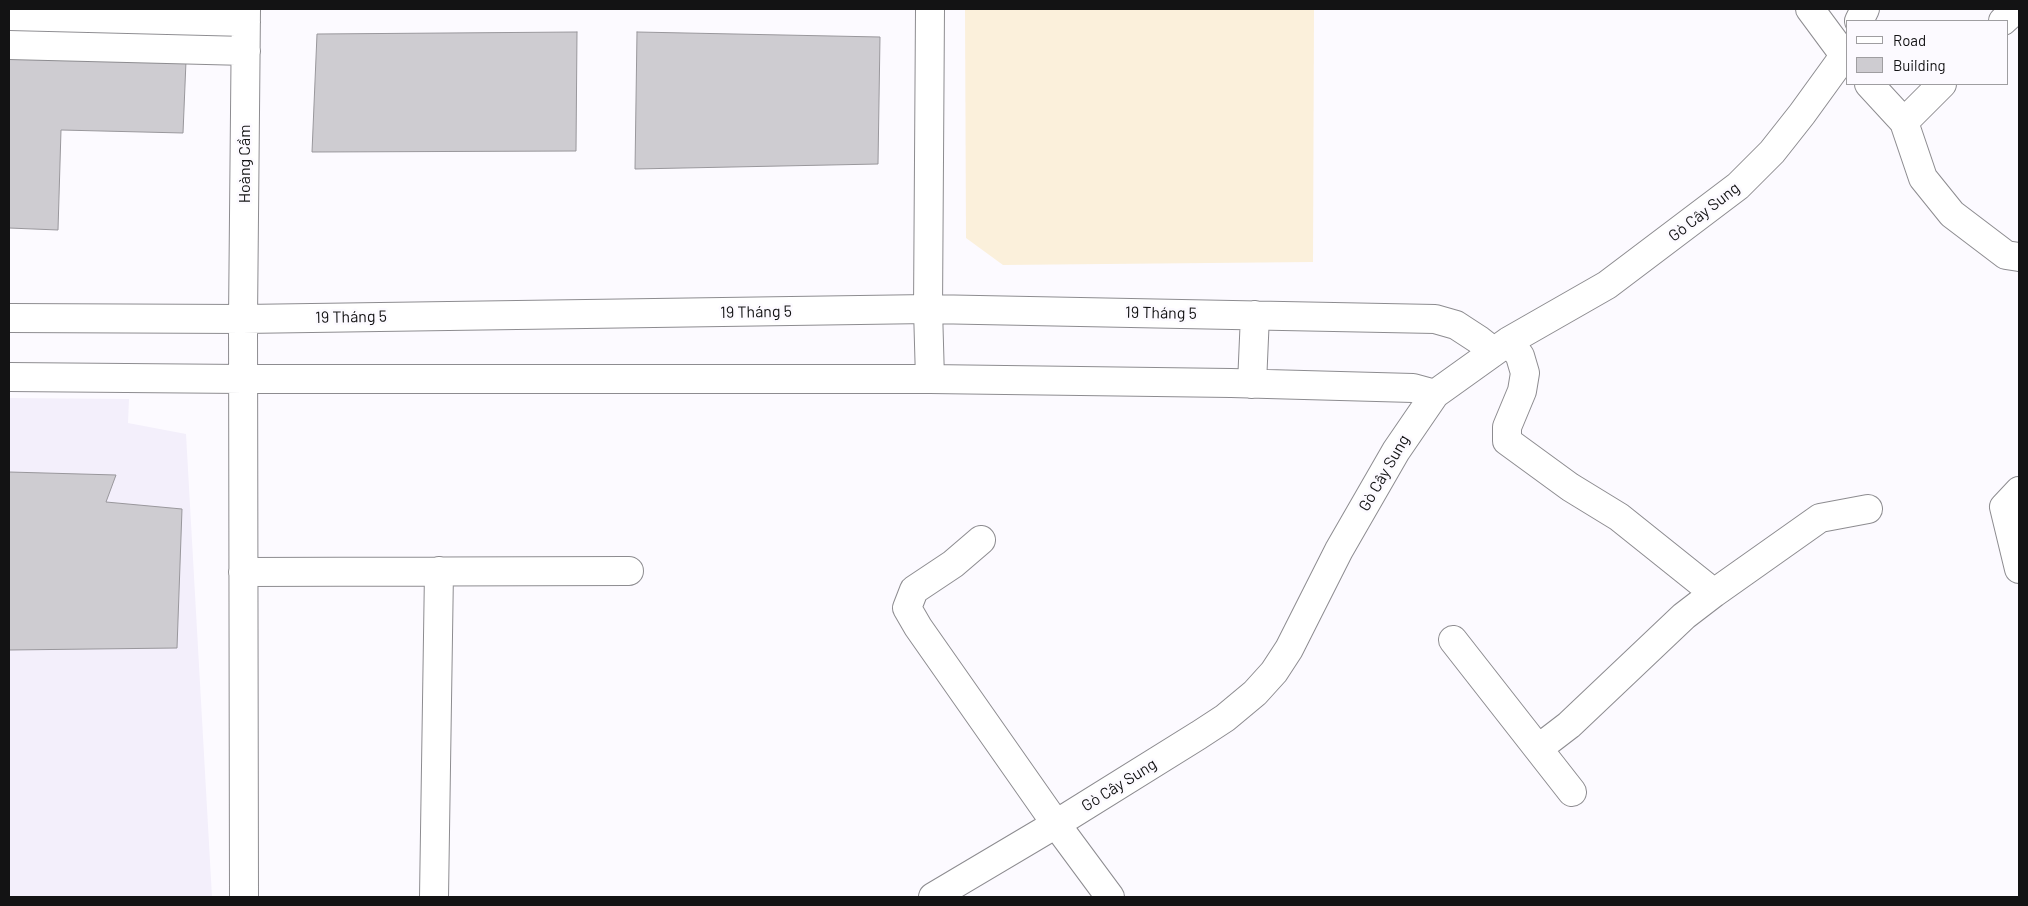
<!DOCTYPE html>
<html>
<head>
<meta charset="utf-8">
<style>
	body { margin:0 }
	#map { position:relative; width:2028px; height:906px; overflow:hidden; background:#fcfaff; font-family:Barlow,sans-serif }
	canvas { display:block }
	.frame { position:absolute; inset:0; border:10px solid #131314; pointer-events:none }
	.legend { position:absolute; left:1846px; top:20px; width:162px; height:65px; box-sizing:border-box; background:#fcfaff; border:1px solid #9f9ea1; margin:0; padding:6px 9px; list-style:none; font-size:15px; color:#131314 }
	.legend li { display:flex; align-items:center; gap:10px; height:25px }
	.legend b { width:25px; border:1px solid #9f9ea1 }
</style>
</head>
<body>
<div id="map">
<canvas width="2028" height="906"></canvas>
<div class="frame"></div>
<ul class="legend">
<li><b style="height:6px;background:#fff"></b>Road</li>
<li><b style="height:14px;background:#ceccd1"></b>Building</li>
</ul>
</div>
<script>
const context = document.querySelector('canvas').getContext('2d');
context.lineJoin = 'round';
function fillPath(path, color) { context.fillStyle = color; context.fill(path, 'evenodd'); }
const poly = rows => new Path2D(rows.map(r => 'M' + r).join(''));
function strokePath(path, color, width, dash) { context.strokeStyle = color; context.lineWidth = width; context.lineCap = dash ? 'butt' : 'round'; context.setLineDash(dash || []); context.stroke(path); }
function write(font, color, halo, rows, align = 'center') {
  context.font = font + ' Barlow,sans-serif'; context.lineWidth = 5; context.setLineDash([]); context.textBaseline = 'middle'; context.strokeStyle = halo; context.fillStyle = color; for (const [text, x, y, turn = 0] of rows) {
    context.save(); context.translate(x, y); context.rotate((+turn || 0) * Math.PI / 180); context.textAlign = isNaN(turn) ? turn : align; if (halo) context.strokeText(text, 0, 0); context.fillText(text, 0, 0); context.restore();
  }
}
fillPath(poly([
	[9,398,129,399,128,423,186,434,212,897,9,897]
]), '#f3effb');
fillPath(poly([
	[965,9,1314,9,1313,262,1003,265,966,238]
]), '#fbf0db');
const building = poly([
	[577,32,576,151,312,152,317,34,577,32],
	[637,32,880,37,878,164,635,169,637,32],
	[9,55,186,61,183,133,61,130,58,230,9,228,9,55],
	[9,472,116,475,106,502,182,509,177,648,9,650,9,472]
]);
fillPath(building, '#ceccd1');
strokePath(building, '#99979c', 1);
const minor = poly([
	[1810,9,1847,59],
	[9,16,246,22],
	[1859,21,1865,9],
	[2003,21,2016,9],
	[9,45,246,51],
	[1869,84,1904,122,1923,178,1952,214,2006,255,2019,257],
	[1904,122,1942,84],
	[9,318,243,319,928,309,1435,319,1456,325,1479,340,1493,351],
	[1509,341,1520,356,1525,373,1522,391,1507,427,1507,441,1570,487,1619,517,1714,593],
	[9,377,243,379,930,379,1231,383,1413,388,1435,394],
	[930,379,928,309,930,9],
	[1252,384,1255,315],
	[2019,491,2004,507,2019,569],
	[981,540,953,564,914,590,907,608,918,627,1056,824,1110,897],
	[243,572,629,571],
	[1453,640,1572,792],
	[1539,748,1569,725,1684,616,1714,593,1820,518,1868,509],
	[244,897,243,319,246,9],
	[434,897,439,571],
	[933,897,1056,824,1199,735,1225,718,1255,693,1274,672,1289,649,1339,550,1396,451,1435,394,1509,341,1607,285,1738,186,1772,152,1802,114,1844,56,1847,49]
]);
strokePath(minor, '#8d8c90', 30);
strokePath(minor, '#fff', 28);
write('16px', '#131314', '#fcfaff', [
	["Hoàng Cầm",245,164,-90],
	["Gò Cây Sung",1704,212,-38],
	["19 Tháng 5",756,312,-1],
	["19 Tháng 5",1161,313,1],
	["19 Tháng 5",351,317,-1],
	["Gò Cây Sung",1384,473,-60],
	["Gò Cây Sung",1119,785,-32]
]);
</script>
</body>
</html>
